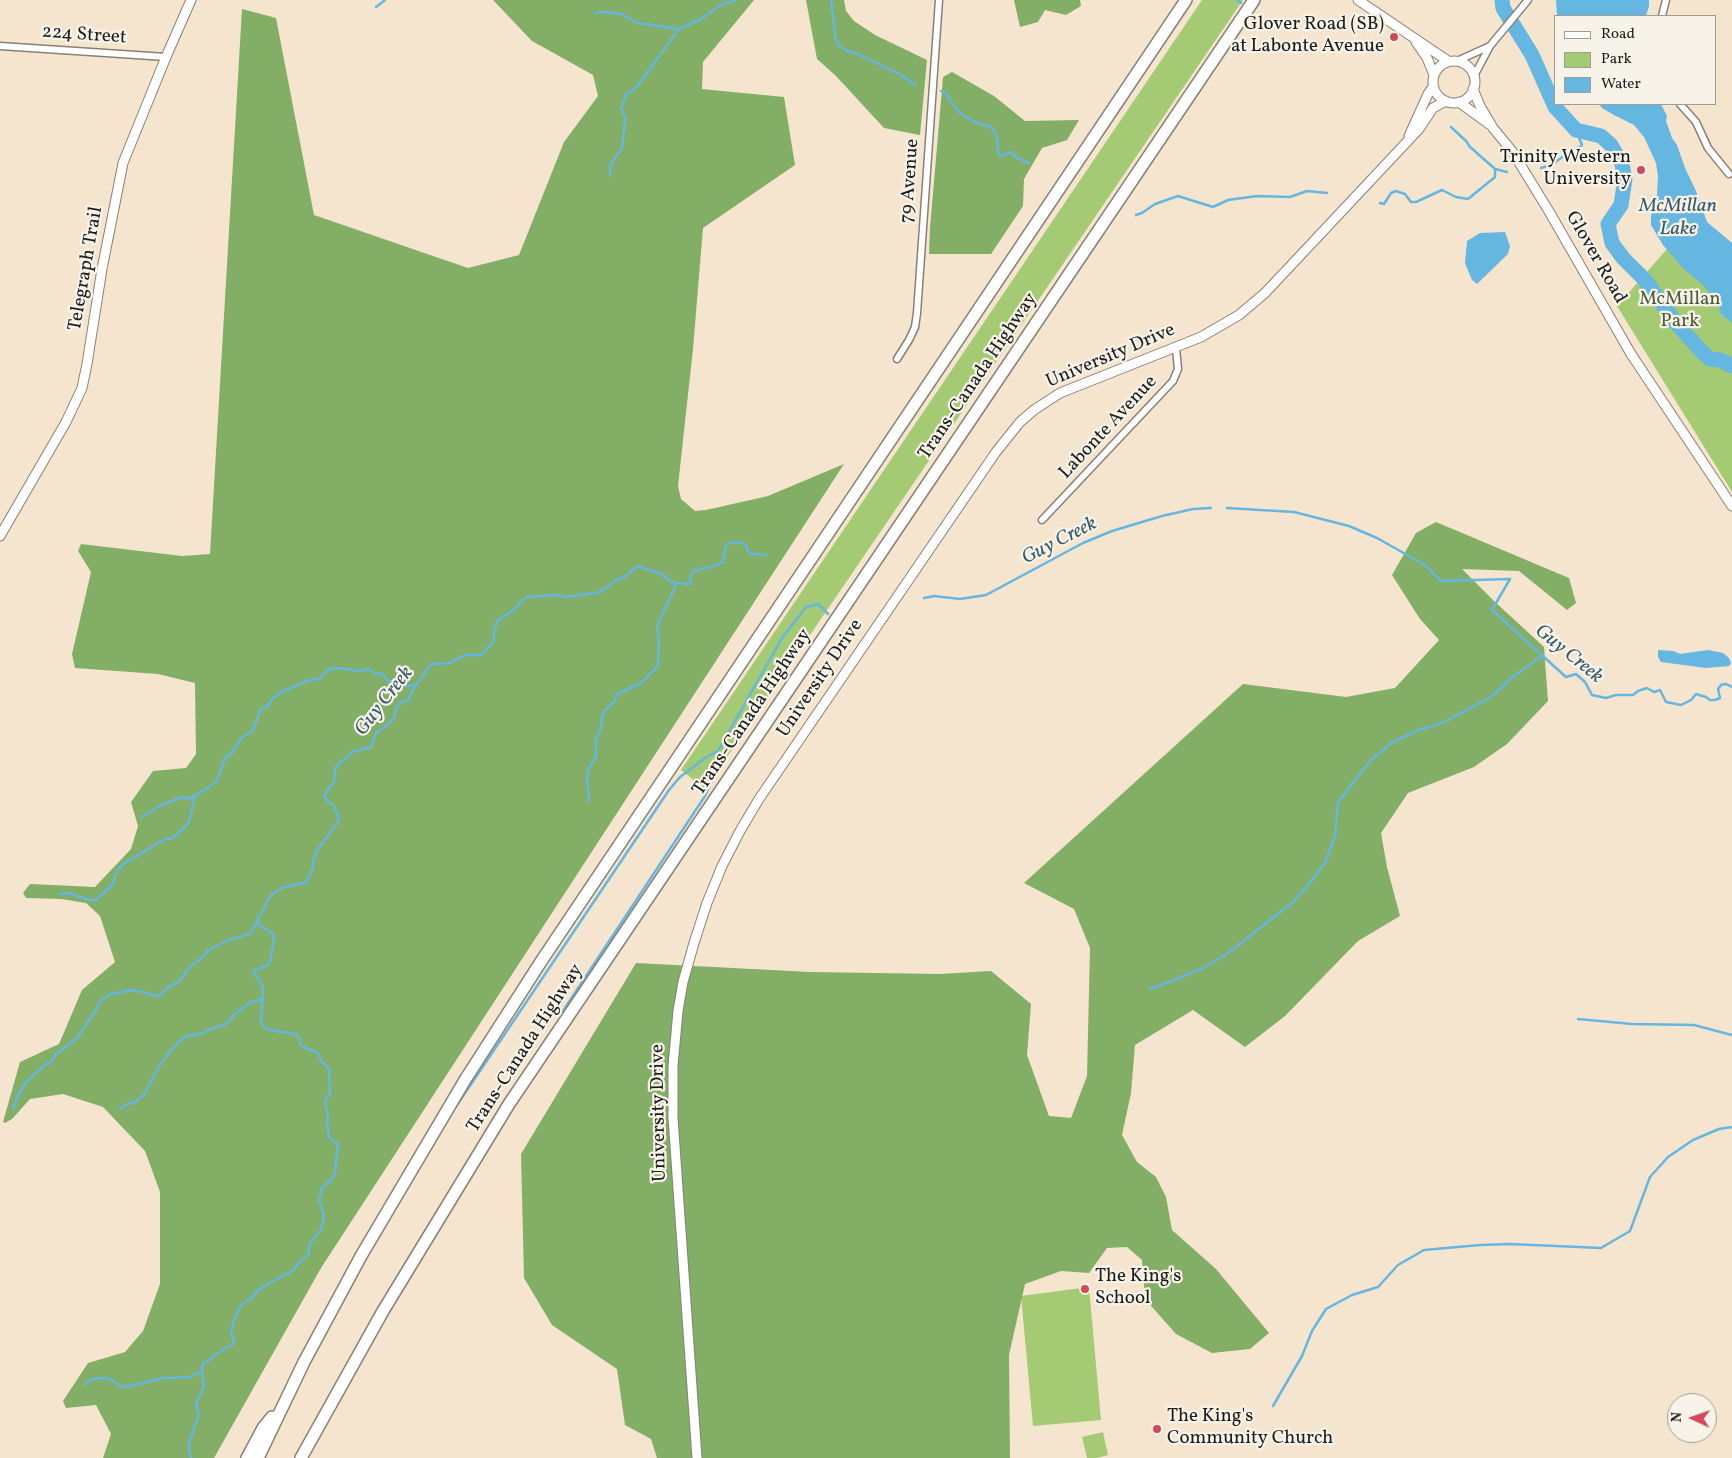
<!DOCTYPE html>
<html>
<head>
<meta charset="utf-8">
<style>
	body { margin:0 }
	#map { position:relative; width:1732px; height:1458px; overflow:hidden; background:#f5e5cf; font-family:Vollkorn,serif }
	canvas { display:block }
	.legend { position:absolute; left:1554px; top:15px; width:162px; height:90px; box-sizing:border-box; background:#f7f3e8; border:1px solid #9f9d96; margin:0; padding:6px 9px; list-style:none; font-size:15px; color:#1c1c1c }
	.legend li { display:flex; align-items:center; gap:10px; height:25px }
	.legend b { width:25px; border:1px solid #9f9d96 }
	.north { position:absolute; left:1667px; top:1393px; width:50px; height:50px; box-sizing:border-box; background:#f7f3e8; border:1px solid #9f9d96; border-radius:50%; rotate:273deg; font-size:14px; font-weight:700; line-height:20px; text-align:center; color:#1c1c1c }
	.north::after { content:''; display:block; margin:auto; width:18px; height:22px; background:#d1495b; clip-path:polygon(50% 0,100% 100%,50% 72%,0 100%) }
</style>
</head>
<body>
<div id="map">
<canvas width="1732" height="1458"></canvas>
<ul class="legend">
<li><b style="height:6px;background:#fff"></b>Road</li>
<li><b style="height:14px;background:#a4ca74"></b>Park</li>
<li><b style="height:14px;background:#65b6e0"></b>Water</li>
</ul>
<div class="north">N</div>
</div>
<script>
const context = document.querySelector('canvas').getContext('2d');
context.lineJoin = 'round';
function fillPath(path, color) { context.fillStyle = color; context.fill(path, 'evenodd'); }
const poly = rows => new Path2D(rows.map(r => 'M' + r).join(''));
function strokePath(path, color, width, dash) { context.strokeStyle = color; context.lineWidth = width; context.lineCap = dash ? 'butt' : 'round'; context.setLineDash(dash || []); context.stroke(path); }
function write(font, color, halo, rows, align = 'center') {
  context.font = font + ' Vollkorn,serif'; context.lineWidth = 4.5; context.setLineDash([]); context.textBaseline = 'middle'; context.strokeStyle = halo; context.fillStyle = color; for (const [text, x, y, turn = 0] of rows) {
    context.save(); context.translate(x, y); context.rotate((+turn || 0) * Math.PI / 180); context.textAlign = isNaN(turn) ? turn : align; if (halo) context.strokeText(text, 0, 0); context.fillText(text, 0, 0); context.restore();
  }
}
fillPath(poly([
	[1202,0,1243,0,705,789,681,770],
	[1681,233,1732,291,1732,492,1617,306],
	[1089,1287,1101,1420,1033,1426,1021,1296],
	[1103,1432,1108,1455,1097,1458,1087,1458,1082,1437]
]), '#a4ca74');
fillPath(poly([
	[493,0,754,0,703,62,702,89,784,97,795,165,703,228,693,349,678,486,681,499,695,511,706,510,768,496,844,464,321,1268,214,1458,103,1458,111,1434,96,1405,66,1408,63,1401,88,1363,125,1352,143,1331,160,1284,160,1192,145,1151,103,1107,63,1094,30,1099,12,1119,5,1123,3,1122,20,1062,59,1044,82,990,115,962,100,916,86,903,61,899,26,898,23,893,30,884,95,887,131,849,138,826,131,802,153,771,186,768,196,754,195,683,158,674,75,668,72,654,91,572,78,551,81,544,182,556,210,554,242,9,276,18,314,215,468,268,519,255,564,142,598,96,593,75,532,41],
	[806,0,844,0,846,11,854,21,875,35,927,60,920,135,884,128,836,76,817,59],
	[1014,0,1080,0,1081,6,1066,15,1045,10,1038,22,1020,27],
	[952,72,994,96,1025,121,1079,120,1067,140,1042,148,1024,179,1023,206,991,254,929,254,930,228,943,77],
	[1436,522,1569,578,1576,603,1567,610,1519,571,1462,569,1494,601,1544,647,1548,701,1507,744,1474,767,1408,793,1381,833,1387,867,1400,916,1358,941,1285,1016,1245,1047,1193,1010,1135,1045,1131,1093,1122,1135,1137,1162,1156,1177,1166,1197,1172,1230,1216,1269,1269,1333,1250,1349,1212,1353,1176,1334,1145,1299,1142,1260,1127,1247,1107,1248,1089,1273,1061,1271,1025,1284,1009,1355,1010,1458,657,1458,651,1439,625,1425,617,1369,552,1325,524,1278,521,1154,636,963,810,972,940,974,991,971,1031,1004,1027,1055,1049,1116,1071,1118,1087,1076,1090,948,1074,909,1024,883,1243,684,1346,697,1395,688,1439,640,1420,619,1392,575,1416,533]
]), '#83ae66');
fillPath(poly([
	[1556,0,1649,0,1649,6,1646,16,1557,16],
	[1599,104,1661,104,1667,116,1666,121,1672,138,1677,145,1685,168,1696,191,1707,222,1732,243,1732,323,1720,313,1719,305,1703,285,1683,268,1663,245,1651,225,1651,216,1657,194,1658,176,1656,163,1644,137,1634,125,1614,115,1602,108],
	[1505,232,1510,246,1508,254,1477,284,1472,280,1465,263,1467,241,1480,233],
	[1658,650,1673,651,1680,654,1708,650,1723,653,1729,658,1731,663,1729,666,1706,668,1661,662,1658,657]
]), '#65b6e0');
strokePath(poly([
	[831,0,836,40,839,46,847,51,858,54,901,75,916,85],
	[1237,0,1241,3],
	[376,7,385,0],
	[595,13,605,12,622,14,637,23,678,29],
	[941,91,947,94,949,99,959,112,972,121,991,127,996,134,999,155,1001,156,1011,152,1017,158,1029,163],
	[1451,127,1467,142,1469,146,1495,169],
	[1541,168,1551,165,1574,149,1580,147,1582,145,1576,130],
	[610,176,610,165,622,148,625,122,625,117,621,109,627,93,631,92,639,84,679,29,701,19,724,3,732,2,735,0],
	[1380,203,1384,204,1391,193,1396,191,1405,194,1411,202,1416,202,1442,190,1456,197,1468,199,1495,177,1495,169,1507,172],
	[1136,215,1142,213,1155,204,1178,196,1213,207,1228,200,1257,196,1290,197,1307,191,1327,193],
	[1227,508,1294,512,1349,526,1377,538,1425,565,1441,581,1510,579,1492,610,1566,677,1576,674,1585,682,1592,695,1606,698,1616,695,1633,695,1638,691,1647,688,1654,692,1660,690,1666,702,1681,705,1691,700,1696,694,1706,697,1710,700,1715,700,1720,698,1718,689,1721,685,1726,684,1732,687],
	[924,598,934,596,960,599,986,595,1083,543,1112,531,1162,516,1193,509,1211,508],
	[589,802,587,777,589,768,596,756,596,740,601,728,602,717,605,710,614,702,617,694,641,683,658,666,659,638,657,627,658,623,677,583],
	[141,817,162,805,182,797,188,799,195,796],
	[59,894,69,893,89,900,96,900,113,884,117,871,125,863,165,839,171,839,177,834,187,825,190,818,195,796,216,782,226,756,231,754,242,737,252,732,261,709,267,707,272,699,282,692,309,680,319,679,329,669,337,668,360,671,368,669,375,673,382,674,389,681,408,686,415,685],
	[1150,989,1174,980,1203,968,1227,954,1293,902,1309,884,1325,863,1335,836,1338,802,1371,760,1393,742,1416,731,1442,723,1491,697,1514,676,1543,655],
	[563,1011,705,796,720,763,718,751],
	[1578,1019,1632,1024,1694,1025,1732,1035],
	[457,1105,669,790,680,777,705,758,718,751,782,638,806,607,818,604,828,614],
	[13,1109,18,1095,27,1081,46,1064,51,1063,55,1055,77,1038,96,1010,99,1003,104,998,111,994,132,990,147,993,152,996,160,995,168,987,179,982,191,965,197,962,209,950,229,940,250,934,257,922],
	[120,1109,125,1105,135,1102,144,1095,159,1066,171,1050,184,1037,203,1033,208,1030,226,1024,235,1014,251,1002,263,999],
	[85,1385,91,1379,107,1378,123,1387,130,1386,163,1378,190,1377,202,1371],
	[1273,1406,1302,1356,1312,1331,1326,1309,1352,1295,1378,1287,1398,1265,1424,1250,1480,1245,1510,1244,1601,1248,1630,1231,1650,1177,1668,1157,1693,1140,1719,1129,1732,1127],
	[191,1458,188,1446,199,1414,196,1406,197,1401,204,1387,202,1371,203,1364,211,1359,214,1355,233,1344,234,1341,231,1334,234,1319,241,1305,252,1298,258,1290,266,1285,294,1270,300,1261,308,1255,310,1243,321,1230,323,1222,324,1214,319,1200,322,1188,331,1180,335,1173,338,1144,329,1137,327,1124,328,1115,325,1103,326,1098,330,1094,329,1069,322,1062,318,1053,303,1047,300,1044,299,1037,295,1034,266,1029,261,1022,263,987,254,972,255,970,266,966,270,961,273,946,274,937,272,933,259,925,258,921,258,917,263,911,268,899,275,892,282,888,306,882,313,868,313,861,318,849,338,822,339,819,334,806,329,803,324,795,334,782,335,769,341,761,348,757,352,752,371,747,376,733,390,723,394,717,397,707,402,702,408,700,416,685,431,664,449,663,466,655,481,655,494,641,494,631,498,620,516,608,521,601,527,597,554,595,567,597,600,592,615,581,626,576,637,566,662,574,670,581,677,583,690,584,691,575,694,571,718,565,723,561,726,545,732,542,742,543,746,545,748,551,751,554,766,555]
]), '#65b6e0', 2.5);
strokePath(poly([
	[1502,0,1503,8,1532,55,1555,107,1576,130,1601,136,1611,145,1622,164,1625,179,1621,205,1608,224,1612,243,1623,258,1645,280,1676,323,1702,352,1710,359,1720,360,1732,366]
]), '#65b6e0', 15);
const street = poly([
	[1662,16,1666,0],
	[0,46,166,57],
	[1457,61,1490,46],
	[1474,76,1490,46,1528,0],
	[1680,104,1696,122,1708,148,1729,174],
	[897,359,909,340,915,327,917,313,939,0],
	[1042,520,1173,381,1178,369,1176,348]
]);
const secondary = poly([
	[1358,0,1448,61],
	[1416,42,1427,58,1434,75],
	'1433 82a21 21 0 1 1 42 0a21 21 0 1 1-42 0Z',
	[1473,89,1480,106,1493,128,1512,151,1550,213,1631,354,1732,506],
	[1459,102,1489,124],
	[1409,136,1428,94,1433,87],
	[0,536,66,422,82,388,87,364,102,269,123,163,166,57,191,0],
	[697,1458,673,1118,673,1066,678,1011,683,982,694,943,707,903,722,866,740,831,759,799,996,452,1020,422,1034,410,1060,393,1201,337,1239,315,1265,293,1419,129,1433,108,1446,101]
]);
const highway = poly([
	[247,1458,263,1428,272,1417],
	[258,1458,304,1362,361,1256,465,1080,542,960,1186,0],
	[301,1458,383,1311,509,1104,1254,0]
]);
strokePath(street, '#888076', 9);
strokePath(secondary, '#888076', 11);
strokePath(highway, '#888076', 14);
strokePath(street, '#fff', 6);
strokePath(secondary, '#fff', 9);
strokePath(highway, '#fff', 11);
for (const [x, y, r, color] of [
	[1394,37,5,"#d1495b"],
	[1641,170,5,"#d1495b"],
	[1085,1289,5,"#d1495b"],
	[1157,1429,5,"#d1495b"]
]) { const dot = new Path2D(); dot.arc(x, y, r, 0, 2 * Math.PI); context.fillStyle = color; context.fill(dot); strokePath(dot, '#f7f3e8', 2); }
write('19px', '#1c1c1c', '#f7f3e8', [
	["Glover Road (SB)",1384,26],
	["at Labonte Avenue",1384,48],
	["Trinity Western",1631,159],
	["University",1631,181],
	["The King's",1095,1278,"left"],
	["School",1095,1300,"left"],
	["The King's",1167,1418,"left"],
	["Community Church",1167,1440,"left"]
], 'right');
write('19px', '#1c1c1c', '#f7f3e8', [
	["224 Street",84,36,4],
	["79 Avenue",911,181,-86],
	["Glover Road",1595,258,60],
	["Telegraph Trail",87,269,-80],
	["University Drive",1111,357,-23],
	["Trans-Canada Highway",979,377,-56],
	["Labonte Avenue",1109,428,-47],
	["University Drive",821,679,-56],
	["Trans-Canada Highway",753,713,-56],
	["Trans-Canada Highway",526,1049,-57],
	["University Drive",660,1113,-91]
]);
write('19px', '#4c593b', '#f7f3e8', [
	["McMillan",1680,301],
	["Park",1680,323]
]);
write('italic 20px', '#395a6a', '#f7f3e8', [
	["McMillan",1678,207],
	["Lake",1678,230],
	["Guy Creek",1060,542,-27],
	["Guy Creek",1568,655,39],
	["Guy Creek",385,702,-52]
]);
</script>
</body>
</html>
